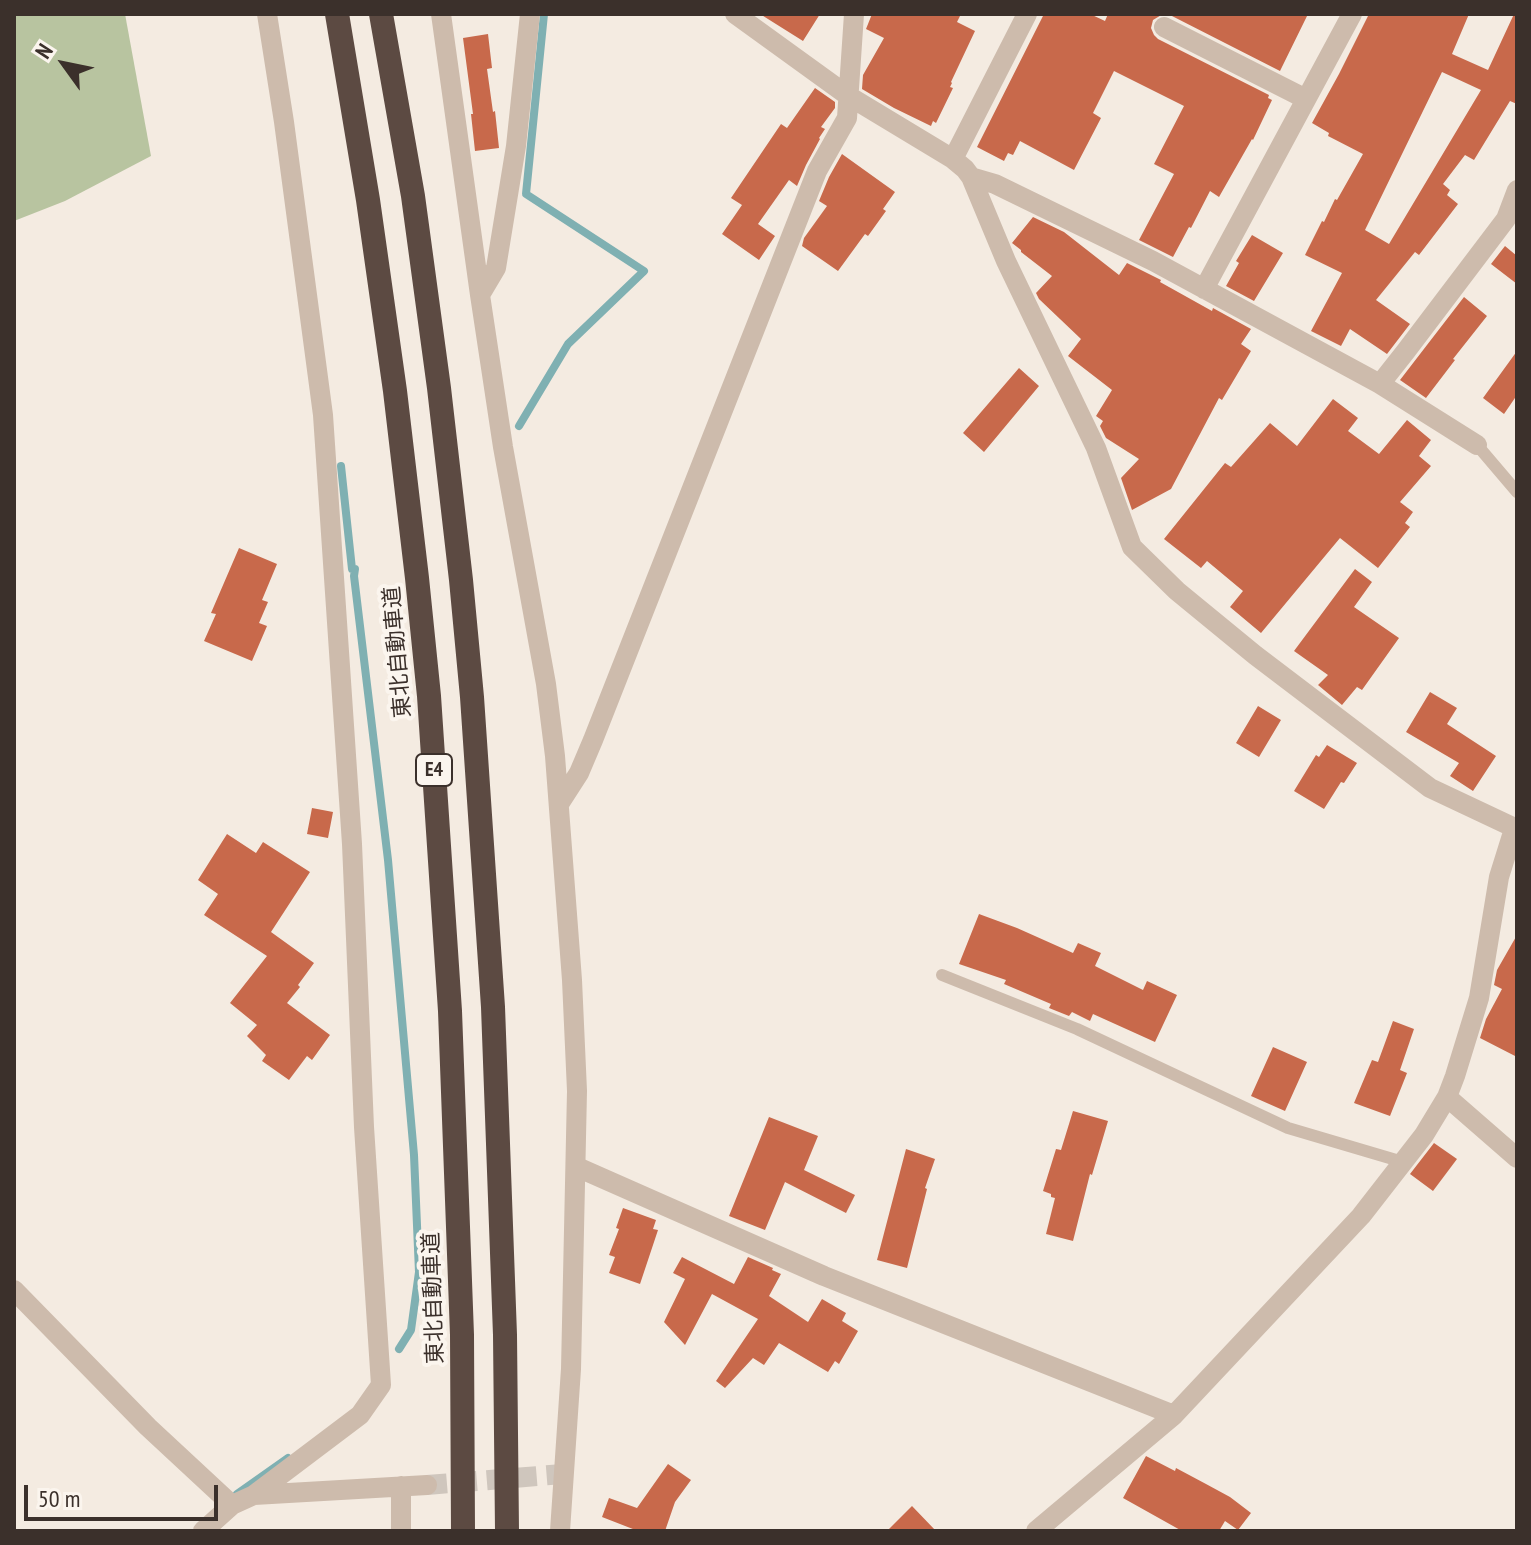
<!DOCTYPE html>
<html>
<head>
<meta charset="utf-8">
<style>
	body { margin:0 }
	#map { position:relative; width:1531px; height:1545px; overflow:hidden; background:#f4ebe1; font-family:"PT Sans Narrow",sans-serif }
	canvas { display:block }
	.frame { position:absolute; inset:0; border:16px solid #3b302b; pointer-events:none }
	.north { position:absolute; left:24px; top:24px; width:80px; height:80px; -webkit-text-stroke:6px #fbf5ee; paint-order:stroke; rotate:303deg; font-size:22px; font-weight:700; line-height:32px; text-align:center; color:#3b302b }
	.north::after { content:''; display:block; margin:auto; width:28px; height:36px; background:#3b302b; clip-path:polygon(50% 0,100% 100%,50% 72%,0 100%) }
	.scale { position:absolute; left:24px; top:1485px; width:194px; height:36px; box-sizing:border-box; border:4px solid #3b302b; border-top:0; padding-left:10px; font-size:24px; line-height:28px; white-space:nowrap; color:#3b302b; -webkit-text-stroke:6px #fbf5ee; paint-order:stroke }
</style>
</head>
<body>
<div id="map">
<canvas width="1531" height="1545"></canvas>
<div class="frame"></div>
<div class="north">N</div>
<div class="scale">50 m</div>
</div>
<script>
const context = document.querySelector('canvas').getContext('2d');
context.lineJoin = 'round';
function fillPath(path, color) { context.fillStyle = color; context.fill(path, 'evenodd'); }
const poly = rows => new Path2D(rows.map(r => 'M' + r).join(''));
function strokePath(path, color, width, dash) { context.strokeStyle = color; context.lineWidth = width; context.lineCap = dash ? 'butt' : 'round'; context.setLineDash(dash || []); context.stroke(path); }
function write(font, color, halo, rows, align = 'center') {
  context.font = font + ' "PT Sans Narrow","Noto Sans JP",sans-serif'; context.lineWidth = 8; context.setLineDash([]); context.textBaseline = 'middle'; context.strokeStyle = halo; context.fillStyle = color; for (const [text, x, y, turn = 0] of rows) {
    context.save(); context.translate(x, y); context.rotate((+turn || 0) * Math.PI / 180); context.textAlign = isNaN(turn) ? turn : align; if (halo) context.strokeText(text, 0, 0); context.fillText(text, 0, 0); context.restore();
  }
}
fillPath(poly([
	[14,14,125,14,151,156,65,201,14,221]
]), '#b8c4a0');
strokePath(poly([
	[519,426,568,344,644,271,526,194,544,14],
	[341,466,352,569,355,569,354,576,388,860,414,1155,419,1272,411,1330,399,1349],
	[237,1494,288,1458]
]), '#7fb0b2', 8);
fillPath(poly([
	[760,14,820,14,803,41],
	[872,14,961,14,957,22,975,31,951,82,952,83,950,87,953,88,936,123,933,121,931,126,894,108,862,89,863,75,884,38,866,29],
	[1044,14,1090,14,1105,21,1108,14,1308,14,1280,71,1170,15,1163,14,1153,20,1151,28,1154,35,1158,39,1269,95,1268,98,1272,100,1253,140,1252,139,1219,197,1210,191,1191,228,1189,227,1173,257,1139,240,1174,174,1154,164,1184,106,1114,71,1093,113,1101,118,1074,170,1020,141,1013,155,1008,153,1004,161,977,147],
	[1369,14,1469,14,1452,54,1488,70,1514,14,1517,14,1517,104,1510,101,1474,160,1465,155,1443,184,1450,190,1447,195,1458,204,1419,255,1415,252,1376,300,1410,324,1387,354,1350,329,1341,346,1311,331,1342,273,1305,255,1322,221,1324,222,1335,199,1337,200,1363,154,1328,136,1329,133,1312,123,1339,74],
	[1442,72,1481,90,1389,244,1365,230],
	[488,34,492,68,487,69,493,112,495,111,499,148,475,151,471,114,473,114,463,38],
	[815,88,835,102,835,108,821,127,825,129,819,138,820,139,806,165,797,186,789,180,758,224,775,236,759,260,722,234,742,205,731,198,781,124,787,128],
	[842,154,895,192,883,209,886,211,868,236,865,234,838,271,802,246,804,238,827,206,819,201,829,177],
	[1033,217,1064,232,1119,275,1127,263,1161,280,1160,282,1212,311,1213,308,1251,329,1241,344,1251,351,1222,400,1219,398,1171,489,1132,510,1121,478,1139,459,1106,438,1100,426,1103,421,1096,416,1112,390,1068,356,1081,339,1039,299,1036,293,1052,276,1021,252,1021,250,1012,243],
	[1252,235,1283,253,1254,301,1226,286,1239,263,1236,261],
	[1505,246,1517,256,1517,284,1491,264],
	[1464,297,1487,316,1453,359,1455,360,1426,398,1400,380],
	[1517,351,1517,395,1504,414,1483,398],
	[1019,368,1039,386,984,452,963,433],
	[1333,399,1358,418,1348,431,1379,454,1407,420,1431,440,1419,456,1431,466,1400,502,1413,512,1405,523,1410,527,1378,568,1340,538,1261,633,1230,607,1243,591,1207,561,1201,568,1164,539,1225,463,1231,467,1270,423,1297,446],
	[239,548,277,564,262,600,268,602,259,623,267,626,252,661,204,641,216,614,211,613],
	[1355,569,1372,582,1354,607,1399,638,1362,690,1357,687,1342,705,1318,685,1328,675,1294,651],
	[1430,692,1457,708,1447,724,1496,756,1473,791,1450,776,1459,763,1406,732],
	[1258,706,1281,720,1259,757,1236,743],
	[1327,745,1357,763,1344,783,1341,782,1324,809,1294,791,1316,755,1319,757],
	[312,808,333,812,328,838,307,834],
	[227,834,256,853,263,842,310,872,271,932,314,963,298,985,300,987,287,1003,330,1035,312,1060,307,1056,289,1080,262,1061,266,1055,247,1036,257,1025,230,1003,267,956,204,915,218,894,198,880],
	[979,914,1017,928,1073,953,1078,943,1101,953,1095,966,1143,990,1147,981,1177,995,1155,1042,1093,1014,1090,1021,1072,1012,1069,1016,1049,1008,1051,1004,1004,984,1006,980,959,964],
	[1517,935,1517,1057,1480,1038,1486,1019,1502,989,1494,985,1497,970],
	[1393,1021,1414,1029,1400,1070,1407,1073,1390,1116,1354,1103,1372,1060,1378,1062],
	[1273,1047,1307,1062,1285,1111,1251,1096],
	[1073,1111,1108,1121,1092,1175,1090,1174,1073,1241,1046,1234,1055,1198,1051,1197,1051,1194,1043,1191,1056,1149,1061,1150],
	[769,1117,818,1136,804,1170,855,1195,846,1213,785,1182,765,1230,729,1216],
	[1434,1143,1457,1159,1433,1191,1410,1174],
	[906,1149,935,1159,925,1188,927,1189,907,1268,877,1260],
	[623,1208,656,1220,653,1229,658,1230,640,1284,609,1273,615,1257,609,1255,619,1229,616,1228],
	[682,1257,734,1284,748,1257,773,1268,772,1270,781,1274,769,1296,808,1322,822,1299,846,1313,842,1321,858,1331,839,1364,835,1361,828,1372,779,1343,764,1365,753,1358,725,1388,716,1381,758,1319,712,1294,685,1345,664,1322,685,1279,673,1273],
	[1146,1456,1175,1471,1176,1468,1206,1484,1230,1497,1251,1513,1238,1530,1225,1521,1219,1531,1182,1531,1123,1498],
	[668,1464,691,1480,675,1502,665,1531,638,1531,602,1517,609,1498,637,1508],
	[912,1506,936,1531,887,1531]
]), '#c8694b');
strokePath(poly([
	[427,1485,563,1474]
]), '#cfc6bd', 20, [20, 10]);
strokePath(poly([
	[1477,445,1517,492],
	[942,975,1077,1029,1288,1128,1403,1162]
]), '#cdbbac', 12);
strokePath(poly([
	[441,14,480,295,503,447,546,684,555,756,572,980,577,1091,571,1369,560,1531],
	[735,14,847,95,953,159,965,169,971,177,1006,261,1096,448,1132,547,1177,591,1255,655,1430,788,1517,829],
	[1164,27,1306,99],
	[953,159,1027,14],
	[971,177,995,184,1153,261,1380,384,1477,445],
	[1204,289,1352,14],
	[480,295,496,268,516,146,530,14],
	[1380,384,1406,351,1506,219,1517,190],
	[559,804,579,773,593,740,817,171,847,118,854,14],
	[1447,1097,1517,1158],
	[577,1167,824,1276,1174,1415],
	[14,1290,148,1427,232,1505,254,1495,427,1485],
	[401,1486,401,1531],
	[254,1495,360,1415,381,1385,364,1127,352,844,323,415,284,122,267,14],
	[203,1531,232,1505],
	[1036,1531,1174,1415,1361,1216,1424,1135,1447,1097,1455,1076,1479,998,1499,877,1514,829]
]), '#cdbbac', 20);
strokePath(poly([
	[337,14,368,200,395,391,417,578,429,696,450,1011,462,1335,463,1531],
	[381,14,413,196,439,388,461,580,472,697,493,1007,505,1335,507,1531]
]), '#5c4a42', 24);
for (const [x, y, w] of [
	[434,770,36]
]) { const box = new Path2D(); box.roundRect(x - w / 2, y - 16, w, 32, 6); context.fillStyle = '#fbf5ee'; context.fill(box); strokePath(box, '#3b302b', 2); }
write('bold 20px', '#3b302b', null, [
	["E4",434,770]
]);
write('22px', '#3b302b', '#fbf5ee', [
	["東北自動車道",398,652,-95],
	["東北自動車道",434,1298,-92]
]);
</script>
</body>
</html>
